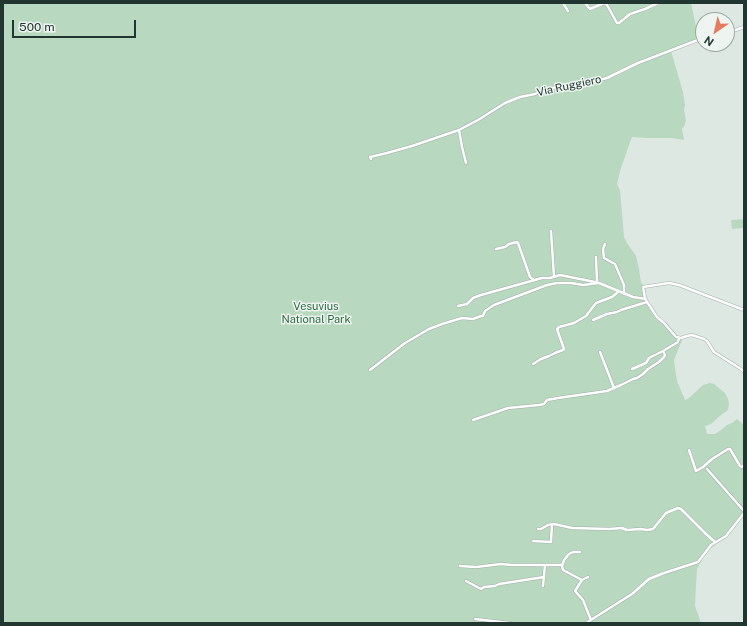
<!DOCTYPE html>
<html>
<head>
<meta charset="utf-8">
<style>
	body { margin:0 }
	#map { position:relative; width:747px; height:626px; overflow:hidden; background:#dee8e3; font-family:"Public Sans",sans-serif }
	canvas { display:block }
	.frame { position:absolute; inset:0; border:4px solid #213630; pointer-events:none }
	.north { position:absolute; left:695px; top:12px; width:40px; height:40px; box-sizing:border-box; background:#eef5f1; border:1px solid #9ca9a4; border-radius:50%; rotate:214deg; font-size:11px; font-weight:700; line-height:16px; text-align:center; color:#213630 }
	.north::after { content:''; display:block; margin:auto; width:14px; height:18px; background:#e77a5d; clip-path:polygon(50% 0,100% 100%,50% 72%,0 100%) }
	.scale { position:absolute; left:12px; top:20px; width:124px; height:18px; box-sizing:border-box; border:2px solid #213630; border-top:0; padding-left:5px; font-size:12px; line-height:14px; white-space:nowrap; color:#213630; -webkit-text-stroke:3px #eef5f1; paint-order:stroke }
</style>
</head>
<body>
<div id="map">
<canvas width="747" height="626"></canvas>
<div class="frame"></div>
<div class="north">N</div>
<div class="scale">500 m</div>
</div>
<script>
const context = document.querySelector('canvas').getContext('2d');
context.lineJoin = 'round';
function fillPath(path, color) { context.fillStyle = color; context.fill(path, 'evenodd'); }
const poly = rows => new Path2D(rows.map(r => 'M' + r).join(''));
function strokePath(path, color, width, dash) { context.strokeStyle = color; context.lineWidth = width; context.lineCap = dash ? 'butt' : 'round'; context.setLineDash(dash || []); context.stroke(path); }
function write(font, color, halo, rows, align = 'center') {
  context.font = font + ' "Public Sans",sans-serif'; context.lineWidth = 3; context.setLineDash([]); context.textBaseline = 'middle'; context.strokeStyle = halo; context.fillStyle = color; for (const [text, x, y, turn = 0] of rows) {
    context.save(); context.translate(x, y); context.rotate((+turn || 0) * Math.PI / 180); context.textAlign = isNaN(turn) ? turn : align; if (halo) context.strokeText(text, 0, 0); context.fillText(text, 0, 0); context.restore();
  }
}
fillPath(poly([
	[3,3,691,3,699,41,671,51,683,92,685,105,684,110,686,120,684,127,682,129,684,140,672,138,646,138,632,137,630,142,620,171,617,184,620,190,624,237,627,243,636,256,639,269,641,282,645,288,646,296,649,303,659,317,667,324,678,337,682,340,674,360,677,381,685,400,689,398,703,385,710,383,714,384,725,393,728,399,729,404,728,410,721,415,711,424,705,426,707,434,715,434,721,430,727,425,732,423,737,419,743,424,744,423,744,515,729,534,706,552,697,569,696,585,695,606,701,623,3,623],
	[744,219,744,228,732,229,731,220]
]), '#b8d8bf');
const minor = poly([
	[563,3,568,11],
	[585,3,590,9,604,3],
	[605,3,607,5,617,23,619,23,630,14,645,9,658,3],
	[727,33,744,27],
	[459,130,462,147,466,163],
	[371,159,370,157,387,153,412,146,459,130,478,120,505,103,520,97,535,94,547,88,573,87,607,78,638,63,703,38],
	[551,231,554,277],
	[605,244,603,249,604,258,615,264,624,285,624,294],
	[496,249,505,247,509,244,517,242,518,243,529,274,530,277,534,280],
	[596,257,597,282],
	[458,306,467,304,473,298,481,295,542,278,550,278,560,275,595,282],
	[744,310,679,285,669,283,643,287,645,298,647,302,657,317,664,323,676,337,681,338,687,336,692,335,704,339,707,341,714,352,741,369,744,372],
	[593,320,607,314,617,312,621,310,647,302],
	[600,352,614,388],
	[533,364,541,359,549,356,555,353,563,350,564,349,557,329,559,327,574,323,586,316,596,303,612,297,618,292],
	[632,369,646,363,649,358,663,351,678,342,679,338],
	[370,370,405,343,429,329,442,324,462,318,473,319,481,316,483,316,485,311,494,305,547,285,557,283,571,283,583,285,599,283,633,297,646,299],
	[473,420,508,408,539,405,544,404,547,400,558,398,607,391,621,385,633,379,637,378,643,374,648,369,659,362,664,357,665,355,663,351],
	[689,450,696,471,703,467,712,459,728,449,730,449,740,466,742,467,744,465],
	[707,469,744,511],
	[538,529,541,529,548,525,554,524,572,528,609,529,622,528,627,530,641,529,647,530,653,529,666,513,678,508,681,509,706,534,715,542],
	[533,541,551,542,552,524],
	[580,552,573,552,569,554,564,560,562,566,563,570,582,580],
	[460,566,476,567,501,564,512,565,562,565],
	[588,577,582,580,575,591,583,600,591,620],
	[466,581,481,589,484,587,495,586,499,584,544,577],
	[543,586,545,565],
	[475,619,510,623],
	[586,623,632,594,649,579,664,573,698,562,711,545,726,536,744,513]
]);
strokePath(minor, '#a2afaa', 3.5);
strokePath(minor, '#fff', 2.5);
write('11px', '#213630', '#eef5f1', [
	["Via Ruggiero",569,86,-12]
]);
write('11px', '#2e6a43', '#eef5f1', [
	["Vesuvius",316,307],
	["National Park",316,320]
]);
</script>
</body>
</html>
